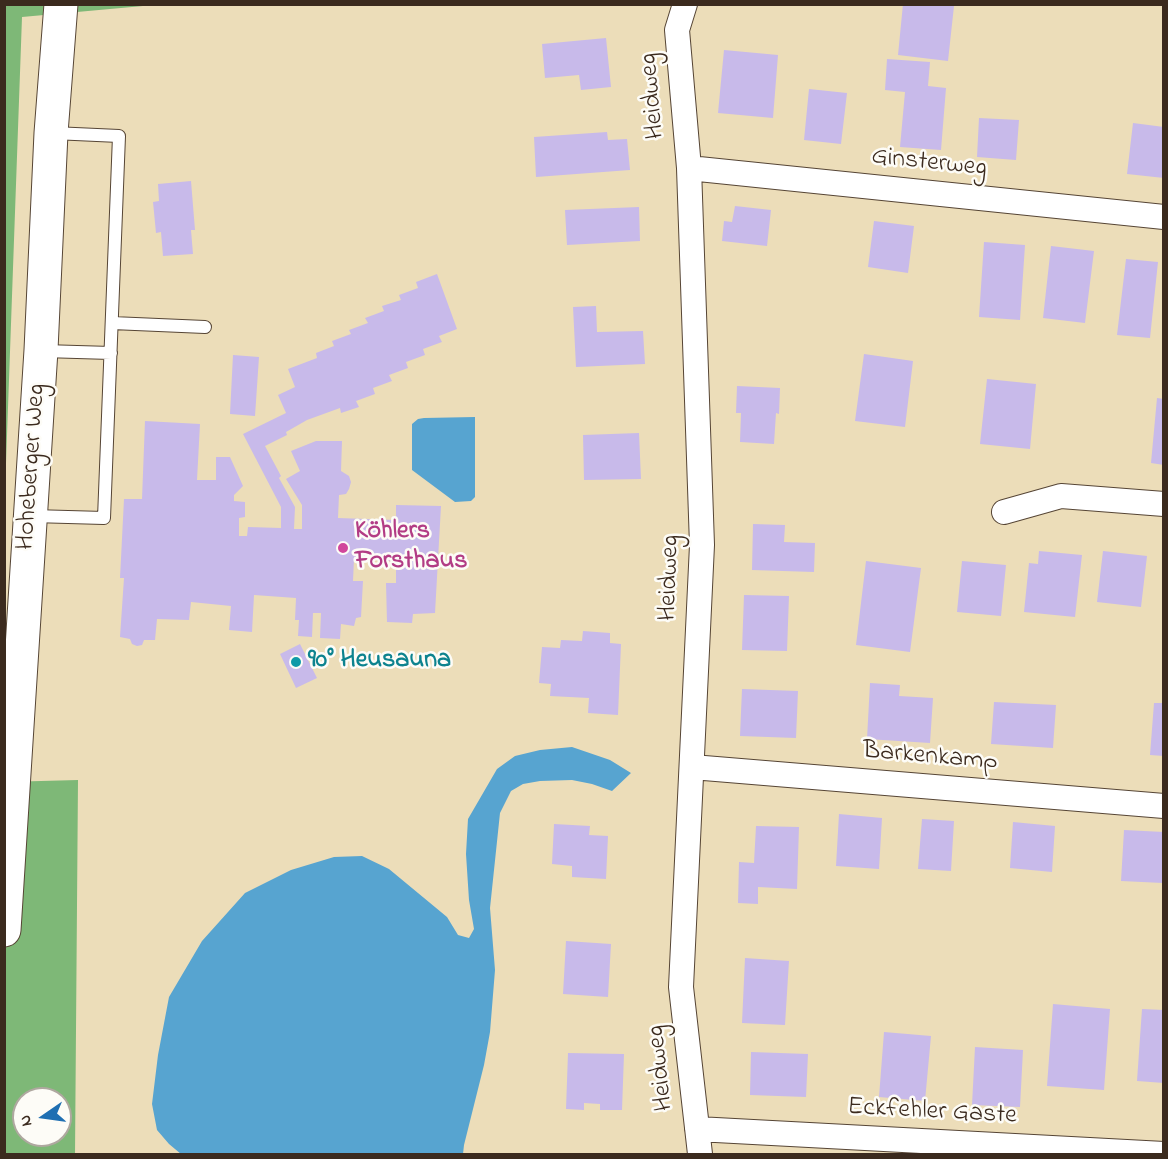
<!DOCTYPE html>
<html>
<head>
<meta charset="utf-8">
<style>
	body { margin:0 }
	#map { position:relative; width:1168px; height:1159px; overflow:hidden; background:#ecddb9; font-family:"Indie Flower",sans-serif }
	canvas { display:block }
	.frame { position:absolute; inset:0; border:6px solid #3b2a1e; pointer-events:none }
	.north { position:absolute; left:12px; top:1087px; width:60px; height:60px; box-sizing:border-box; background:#fdfcf7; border:2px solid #afa8a0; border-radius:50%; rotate:257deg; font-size:16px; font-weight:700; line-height:24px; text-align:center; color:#3b2a1e }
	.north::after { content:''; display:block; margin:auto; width:21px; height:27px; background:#1f6fb2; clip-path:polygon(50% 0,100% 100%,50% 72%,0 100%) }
</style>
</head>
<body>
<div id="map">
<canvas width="1168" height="1159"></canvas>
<div class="frame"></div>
<div class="north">N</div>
</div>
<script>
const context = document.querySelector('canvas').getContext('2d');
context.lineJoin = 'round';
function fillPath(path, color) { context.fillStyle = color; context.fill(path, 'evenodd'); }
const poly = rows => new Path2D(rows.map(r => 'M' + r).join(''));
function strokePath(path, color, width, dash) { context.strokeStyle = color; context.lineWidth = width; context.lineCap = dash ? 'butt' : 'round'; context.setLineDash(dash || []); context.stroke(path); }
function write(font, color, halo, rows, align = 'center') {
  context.font = font + ' "Indie Flower",sans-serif'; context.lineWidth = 5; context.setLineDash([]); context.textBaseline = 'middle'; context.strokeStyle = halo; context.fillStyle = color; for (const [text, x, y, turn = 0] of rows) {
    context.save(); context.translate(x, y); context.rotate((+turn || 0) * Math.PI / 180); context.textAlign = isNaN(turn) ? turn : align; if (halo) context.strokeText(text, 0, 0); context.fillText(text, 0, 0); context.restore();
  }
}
fillPath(poly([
	[5,5,154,5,22,17,5,491],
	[78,780,75,1154,5,1154,4,782],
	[24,1099,60,1099,60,1135,24,1135]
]), '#7eb877');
fillPath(poly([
	[475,417,475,497,471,501,455,502,412,470,412,424,418,419,424,418],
	[572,747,610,760,631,773,612,791,592,784,572,780,540,781,523,784,511,791,500,813,490,908,495,970,490,1032,484,1065,464,1145,463,1154,181,1154,169,1144,157,1130,152,1104,158,1055,169,997,202,941,245,893,291,870,334,857,362,856,389,869,447,917,458,935,469,938,474,929,469,900,466,854,468,819,497,769,515,756,540,750]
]), '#57a4d0');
fillPath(poly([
	[903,4,936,4,954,6,948,61,898,55],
	[606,38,611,87,581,90,579,75,545,78,542,44],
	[724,50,778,55,773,118,718,113],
	[887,59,930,62,928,86,946,88,941,150,900,147,905,92,885,90],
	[809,89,847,93,841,144,804,140],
	[979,118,1019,120,1016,160,977,157],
	[1133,123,1164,127,1164,178,1127,174],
	[607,132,608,140,627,139,630,170,536,177,534,137],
	[191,181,195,230,191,230,193,254,163,256,161,232,156,233,153,202,159,201,158,184],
	[735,206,771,210,767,246,722,241,724,221,732,222],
	[639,207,640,241,567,245,565,210],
	[874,221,914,226,908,273,868,267],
	[984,242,1025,245,1020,320,979,317],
	[1051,246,1094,251,1085,323,1043,318],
	[1126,259,1158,262,1150,338,1117,335],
	[437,274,457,329,439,336,442,342,423,349,425,355,406,362,408,368,389,375,392,381,373,388,375,394,356,401,359,407,341,413,340,408,307,420,286,432,287,435,265,446,281,476,279,478,295,507,294,529,302,529,302,505,286,479,300,471,291,451,316,441,342,441,341,471,349,476,351,482,349,489,346,494,339,495,338,518,396,520,396,505,441,506,435,613,413,614,412,623,387,622,386,583,396,583,396,561,354,559,353,581,363,581,361,617,356,618,354,626,341,624,340,639,320,638,321,613,313,613,312,637,298,636,299,620,295,620,296,598,254,595,252,632,229,630,231,606,191,602,189,620,157,619,155,640,144,640,142,645,137,646,132,644,130,639,120,637,124,578,120,578,124,499,142,499,145,421,200,424,197,480,216,480,216,457,230,457,243,486,234,495,234,501,245,502,245,517,239,518,239,536,247,536,248,527,281,528,281,507,243,434,286,413,278,395,295,387,288,369,317,358,316,353,334,346,332,341,351,334,349,330,368,323,365,318,384,311,382,306,401,300,399,295,418,288,416,282],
	[596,306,597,332,643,331,645,364,576,367,573,307],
	[864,354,913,361,905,427,855,421],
	[233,355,259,357,255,416,230,414],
	[987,379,1036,384,1030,449,980,444],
	[737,386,780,388,779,414,776,413,774,444,740,442,741,413,736,413],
	[1157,398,1164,399,1164,465,1151,463],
	[639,433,641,479,584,480,583,435],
	[753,524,785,525,784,542,815,543,814,572,752,570],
	[1039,551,1082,555,1075,617,1024,612,1029,563,1038,564],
	[1103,551,1147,556,1141,607,1097,602],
	[866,561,921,568,910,652,856,645],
	[962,561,1006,565,1001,616,957,612],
	[744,595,789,596,787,651,742,650],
	[583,631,610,633,610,643,621,644,618,715,588,713,589,698,550,696,551,684,539,683,542,647,560,648,561,640,582,641],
	[300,644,317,678,296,688,280,654],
	[870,683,900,685,899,696,933,698,930,743,867,739],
	[742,689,798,691,796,738,740,736],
	[994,702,1056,705,1053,748,991,744],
	[1154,703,1164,703,1164,756,1150,755],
	[839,814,882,818,879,869,836,866],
	[922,819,954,821,951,871,918,869],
	[1013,822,1055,826,1052,872,1010,868],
	[554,824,590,826,589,835,608,836,606,879,572,877,572,866,552,864],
	[756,826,799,827,797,889,758,887,758,904,738,903,739,862,754,863],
	[1124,830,1164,832,1163,883,1121,881],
	[566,941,611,944,608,997,563,994],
	[745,958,789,961,785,1025,742,1023],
	[1053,1004,1110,1009,1104,1090,1047,1086],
	[1142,1009,1164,1010,1164,1083,1137,1081],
	[884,1032,931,1036,925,1101,879,1097],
	[975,1047,1023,1050,1020,1107,972,1105],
	[751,1052,808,1054,806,1097,750,1095],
	[568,1053,624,1054,622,1110,600,1110,600,1104,584,1103,584,1110,566,1109]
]), '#c8baea');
const lane = poly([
	[112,323,205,327],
	[43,351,111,353],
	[32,516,104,518,119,136,53,133]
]);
const street = poly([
	[685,4,677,30,689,168,702,545,681,987,700,1154],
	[689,168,1164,217],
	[1004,512,1061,496,1164,504],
	[692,767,1164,806],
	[697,1129,1164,1154]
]);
const secondary = poly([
	[4,930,41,350,51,133,61,4]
]);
strokePath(lane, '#564535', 14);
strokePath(street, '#564535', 26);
strokePath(secondary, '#564535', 35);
strokePath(lane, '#fff', 12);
strokePath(street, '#fff', 24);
strokePath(secondary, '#fff', 33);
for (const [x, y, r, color] of [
	[343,548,6,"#d1479c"],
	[296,662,6,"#0f9aa8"]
]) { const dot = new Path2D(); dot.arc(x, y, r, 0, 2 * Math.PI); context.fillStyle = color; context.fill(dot); strokePath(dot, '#fdfcf7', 2); }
write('26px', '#3b2a1e', '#fdfcf7', [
	["Heidweg",654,96,-95],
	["Ginsterweg",929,164,6],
	["Hoheberger Weg",33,467,-86],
	["Heidweg",671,578,-88],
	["Barkenkamp",930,758,5],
	["Heidweg",662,1068,-96],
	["Eckfehler Gaste",932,1113,3]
]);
write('bold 26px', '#b23c85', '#fdfcf7', [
	["Köhlers",355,533],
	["Forsthaus",355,563]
], 'left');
write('bold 26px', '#0d838f', '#fdfcf7', [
	["90° Heusauna",308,662]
], 'left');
</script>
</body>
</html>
